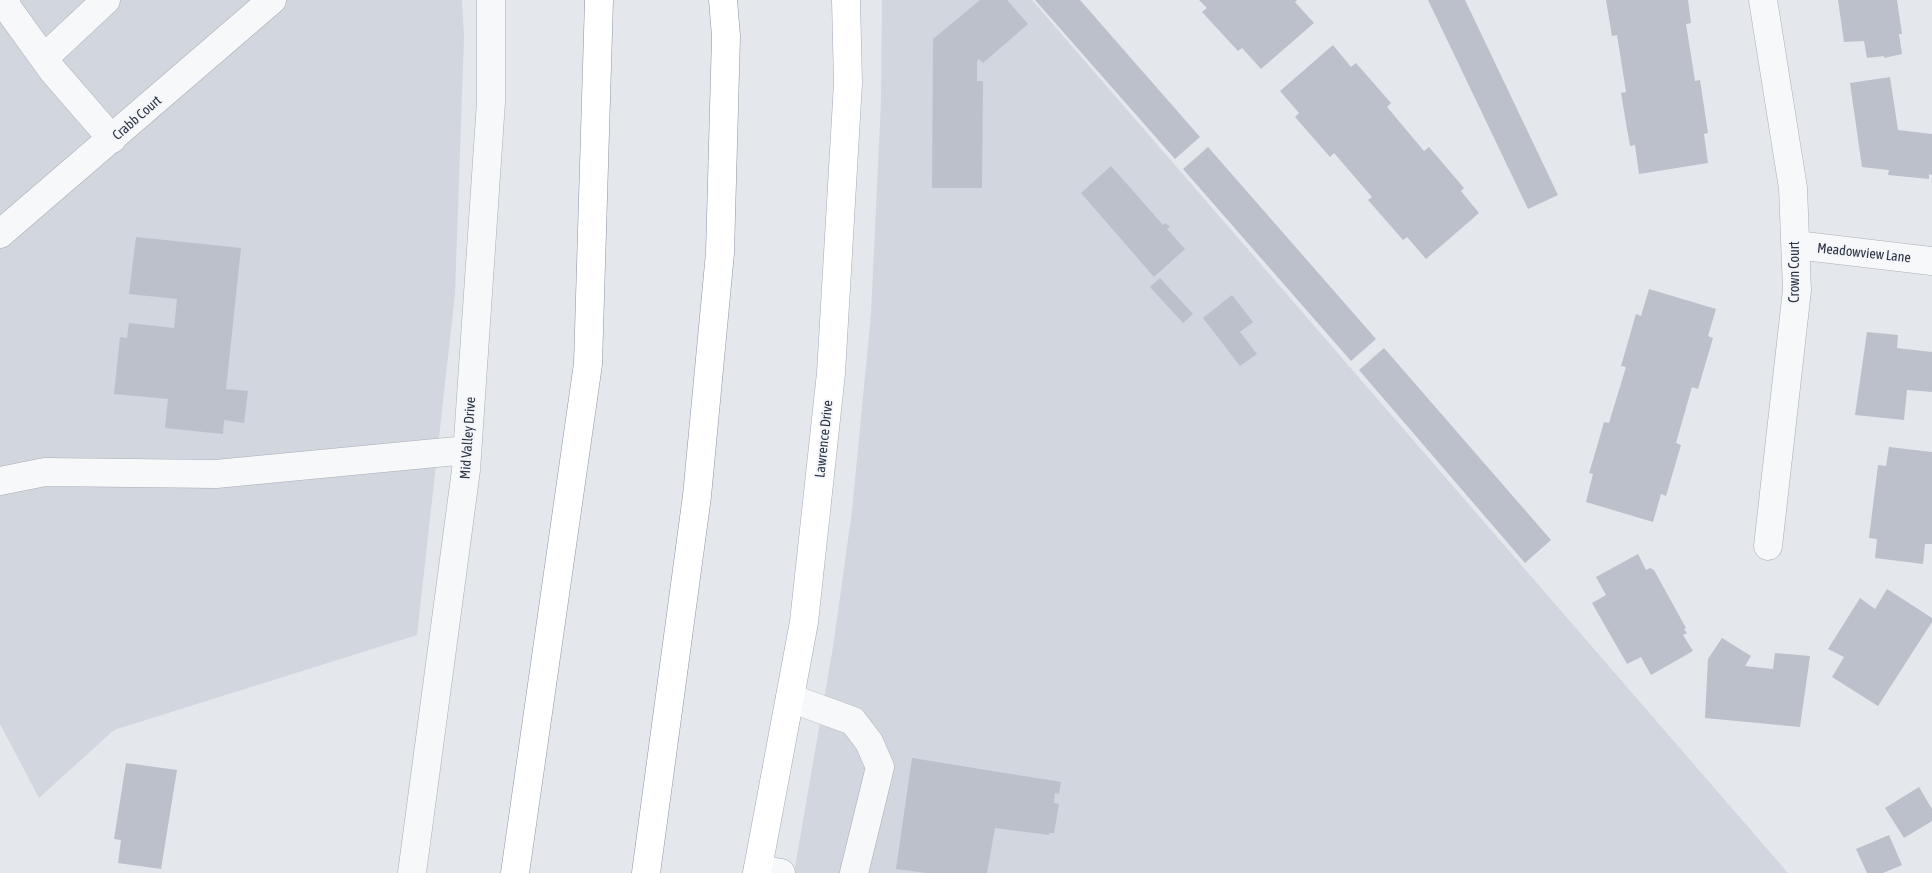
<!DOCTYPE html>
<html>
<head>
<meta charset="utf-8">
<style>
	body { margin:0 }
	canvas { display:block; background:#e4e7ec }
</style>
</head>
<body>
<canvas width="1932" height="873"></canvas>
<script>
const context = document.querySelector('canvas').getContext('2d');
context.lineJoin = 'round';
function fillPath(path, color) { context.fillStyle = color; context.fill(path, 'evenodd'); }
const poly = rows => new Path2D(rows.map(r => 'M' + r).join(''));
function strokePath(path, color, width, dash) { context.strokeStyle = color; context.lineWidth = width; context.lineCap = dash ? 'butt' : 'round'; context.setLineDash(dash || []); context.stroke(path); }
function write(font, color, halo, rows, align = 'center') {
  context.font = font + ' "Asap Condensed",sans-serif'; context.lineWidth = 4; context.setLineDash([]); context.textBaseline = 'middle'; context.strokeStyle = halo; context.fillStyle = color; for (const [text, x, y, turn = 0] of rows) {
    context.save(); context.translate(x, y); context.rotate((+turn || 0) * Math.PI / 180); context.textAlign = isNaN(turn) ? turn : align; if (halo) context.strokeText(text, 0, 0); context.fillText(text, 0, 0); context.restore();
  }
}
fillPath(poly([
	[0,0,462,0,464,37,455,294,417,635,114,730,39,798,0,724],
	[882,0,1032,0,1788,873,794,873,833,647,852,511,871,314,881,102]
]), '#d2d6de');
fillPath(poly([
	[980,0,1007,0,1028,24,983,63,979,59,977,61,977,81,983,81,982,188,932,188,933,39],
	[1035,0,1080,0,1200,137,1175,159],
	[1199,0,1297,0,1295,2,1314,23,1261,69,1242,48,1238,51,1202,12,1207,8],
	[1428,0,1465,0,1558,195,1528,209],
	[1606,0,1688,0,1691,23,1686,24,1695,81,1700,80,1708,133,1704,134,1708,163,1639,174,1635,145,1630,146,1626,123,1621,93,1626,92,1617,35,1612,36],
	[1838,0,1897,0,1902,34,1899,34,1902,54,1884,58,1884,56,1867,58,1864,41,1844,42],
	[1333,45,1351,67,1356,63,1391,103,1387,107,1424,151,1429,147,1464,188,1461,191,1479,213,1426,259,1407,237,1403,240,1368,200,1372,197,1334,153,1330,157,1295,117,1299,113,1280,91],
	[1890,77,1898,130,1932,134,1932,175,1929,174,1929,179,1888,175,1889,170,1862,167,1850,83],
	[1208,147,1376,339,1351,361,1183,169],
	[1111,166,1163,225,1165,223,1170,227,1167,229,1185,249,1154,277,1081,193],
	[136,237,241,248,226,389,248,391,244,423,224,420,223,434,165,428,168,399,114,394,120,337,127,338,129,323,174,328,177,299,129,294],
	[1160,278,1193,314,1183,323,1150,287],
	[1649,289,1716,309,1708,336,1713,338,1698,389,1692,387,1676,443,1681,445,1666,496,1661,494,1653,522,1586,502,1593,474,1589,473,1596,450,1604,422,1609,423,1626,367,1621,366,1636,314,1641,316],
	[1232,295,1253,322,1240,332,1257,354,1240,366,1203,318],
	[1867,332,1898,335,1897,348,1932,352,1932,392,1907,390,1904,420,1855,415],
	[1384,348,1551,540,1525,563,1359,370],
	[1889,447,1932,452,1932,544,1925,544,1923,564,1875,558,1877,539,1869,538,1878,465,1886,466],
	[1638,554,1646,570,1650,568,1654,570,1686,628,1684,629,1687,633,1683,635,1693,651,1651,675,1641,657,1627,664,1592,603,1606,595,1596,577],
	[1887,589,1932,618,1932,622,1878,706,1832,677,1844,657,1828,649,1860,598,1875,609],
	[1722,638,1751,656,1745,666,1773,669,1775,653,1810,656,1800,727,1705,718,1708,659],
	[912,758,1061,782,1059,794,1055,793,1054,803,1059,804,1054,833,1049,833,1049,835,995,828,987,873,927,873,896,869],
	[126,763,177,770,161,869,118,863,121,840,114,839],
	[1919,787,1932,809,1932,821,1904,838,1885,808],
	[1889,835,1902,865,1883,873,1867,873,1856,849]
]), '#bbc0ca');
const minor = poly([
	[6,0,4,3,53,71,112,139],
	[1763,0,1793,188,1797,290,1768,546],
	[44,58,106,0],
	[0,234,272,0],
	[1796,245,1932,261],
	[0,481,45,472,216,474,467,450],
	[790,698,853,721,869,742,880,767,854,873],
	[758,869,781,873],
	[412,873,466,470,491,102,491,0]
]);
const major = poly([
	[757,873,804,622,831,373,848,83,846,0]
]);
const highway = poly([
	[515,873,588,364,599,0],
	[646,873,697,496,720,253,726,36,723,0]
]);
strokePath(minor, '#a9aeb7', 29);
strokePath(major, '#a3abb8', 29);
strokePath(highway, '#8b94a3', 29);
strokePath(minor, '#f7f8fa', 28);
strokePath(major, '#fff', 28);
strokePath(highway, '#fff', 28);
write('14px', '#2b3445', '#f4f6f9', [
	["Crabb Court",137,118,-41],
	["Meadowview Lane",1864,253,6],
	["Crown Court",1795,272,-90],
	["Mid Valley Drive",468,438,-86],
	["Lawrence Drive",824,439,-84]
]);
</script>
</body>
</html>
